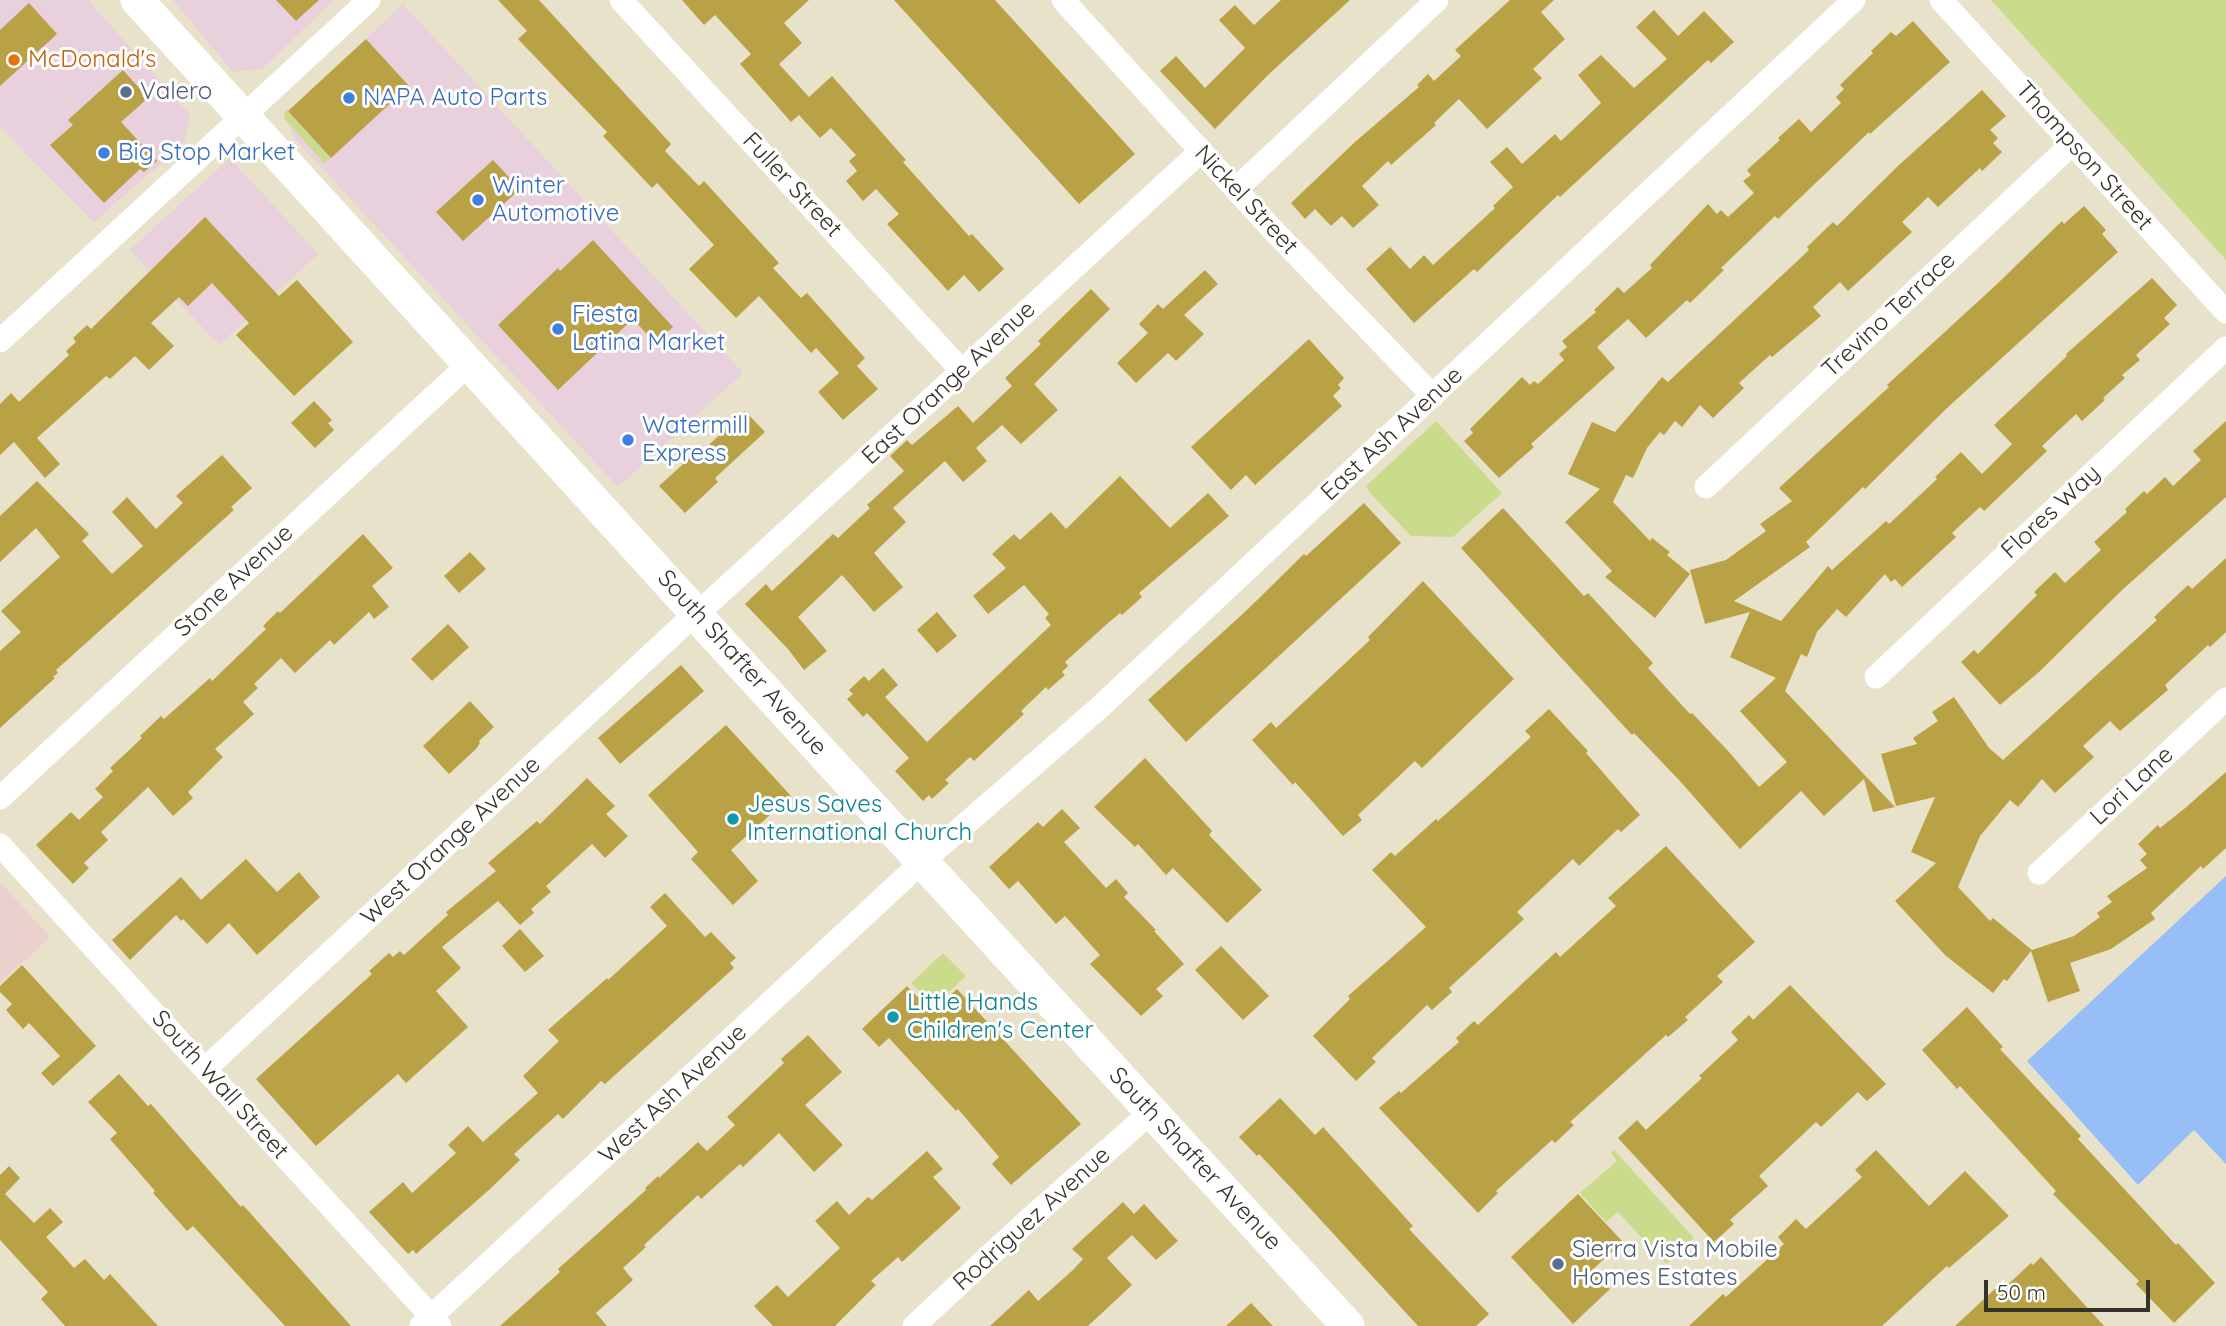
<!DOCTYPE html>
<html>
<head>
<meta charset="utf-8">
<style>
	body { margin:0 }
	#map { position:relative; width:2226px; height:1326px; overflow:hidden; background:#e8e2ca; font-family:Quicksand,sans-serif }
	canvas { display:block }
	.scale { position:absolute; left:1984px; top:1280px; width:166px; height:32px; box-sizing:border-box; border:4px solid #353329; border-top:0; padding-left:9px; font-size:21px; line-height:24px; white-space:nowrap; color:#353329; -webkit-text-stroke:5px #fff; paint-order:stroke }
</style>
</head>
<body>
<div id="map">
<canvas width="2226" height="1326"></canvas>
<div class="scale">50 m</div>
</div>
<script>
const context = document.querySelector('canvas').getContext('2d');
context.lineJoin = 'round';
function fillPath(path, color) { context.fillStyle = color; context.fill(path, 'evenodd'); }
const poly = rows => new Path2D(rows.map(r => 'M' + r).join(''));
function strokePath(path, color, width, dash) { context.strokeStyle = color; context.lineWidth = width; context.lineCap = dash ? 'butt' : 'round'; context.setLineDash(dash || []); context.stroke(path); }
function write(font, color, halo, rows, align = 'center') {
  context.font = font + ' Quicksand,sans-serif'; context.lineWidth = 6; context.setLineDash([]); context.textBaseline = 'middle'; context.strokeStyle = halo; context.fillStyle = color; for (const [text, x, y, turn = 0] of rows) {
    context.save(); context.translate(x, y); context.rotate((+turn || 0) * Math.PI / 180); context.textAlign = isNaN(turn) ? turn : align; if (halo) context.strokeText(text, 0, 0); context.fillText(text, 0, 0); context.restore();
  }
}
fillPath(poly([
	[0,0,88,0,190,115,184,143,94,222,0,127],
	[173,0,334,0,262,69,233,72],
	[403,4,743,373,618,487,294,138,285,115],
	[230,158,318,254,219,345,130,250]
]), '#e8d0dc');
fillPath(poly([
	[0,882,50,937,0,983]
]), '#ebd1cd');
fillPath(poly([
	[1991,0,2226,0,2226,260],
	[287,110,330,158,324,163,284,118,284,113],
	[1436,421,1502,493,1453,537,1411,536,1371,494,1366,486],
	[943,953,966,976,934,1006,911,983],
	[1614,1150,1694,1238,1666,1264,1618,1212,1606,1222,1580,1193,1617,1161,1611,1153]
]), '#cadc8b');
fillPath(poly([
	[2226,876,2226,1164,2194,1130,2138,1185,2027,1061]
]), '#98bef7');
fillPath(poly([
	[276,0,319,0,296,21],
	[498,0,539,0,671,144,665,151,699,186,704,181,779,263,773,268,801,298,807,293,865,358,857,366,878,389,843,420,818,392,839,373,816,348,811,353,759,296,736,318,689,269,714,245,657,183,652,188,603,136,607,132,518,39,527,31],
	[682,0,809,0,784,23,802,43,779,64,809,97,832,76,906,160,903,162,969,236,972,234,1004,269,979,292,964,275,948,291,887,224,899,214,876,189,863,201,846,181,857,171,849,161,856,155,831,128,820,138,799,115,791,122,740,64,751,54,715,15,704,25],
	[894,0,995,0,1135,154,1079,204],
	[1281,0,1350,0,1269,74,1215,129,1160,71,1176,56,1205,88,1245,48,1219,20,1235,5,1254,25],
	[1510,0,1554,0,1541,12,1565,39,1533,69,1542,78,1487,129,1459,99,1434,123,1436,125,1391,165,1388,161,1362,186,1379,205,1353,228,1342,216,1331,226,1315,209,1305,219,1291,203,1355,142,1419,87,1417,85,1428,74,1434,81,1461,56,1455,50],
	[29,3,57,34,0,86,0,30],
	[1654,10,1678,36,1704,11,1734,42,1711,63,1708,60,1560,197,1558,195,1477,272,1474,269,1414,323,1366,269,1390,247,1410,269,1424,255,1433,265,1495,208,1493,206,1513,187,1490,162,1507,147,1522,164,1555,134,1561,141,1601,103,1578,75,1601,55,1634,88,1667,59,1636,27],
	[1913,21,1950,62,1870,134,1869,132,1778,219,1775,216,1721,268,1724,270,1690,303,1687,300,1646,338,1628,319,1597,347,1615,368,1531,444,1534,447,1499,478,1464,441,1473,433,1470,429,1522,377,1530,385,1534,381,1538,384,1564,360,1559,354,1567,347,1562,341,1596,312,1594,310,1618,287,1624,293,1652,268,1650,265,1708,204,1717,214,1721,210,1728,217,1754,193,1743,181,1751,175,1747,170,1780,140,1778,138,1799,119,1811,132,1841,103,1836,97,1844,89,1840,85,1873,53,1871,51,1891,32,1896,36],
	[366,39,409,86,331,158,288,111],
	[123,70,148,98,121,122,157,161,144,172,140,169,104,203,50,145,73,125,68,120],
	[1982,90,2006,116,1990,130,1998,138,1993,143,2002,152,1982,171,1980,168,1938,207,1928,197,1902,222,1912,232,1848,291,1840,282,1813,307,1821,316,1772,357,1770,355,1739,383,1744,388,1713,418,1700,405,1682,427,1675,421,1664,435,1660,432,1647,448,1633,478,1626,475,1613,502,1650,541,1652,538,1670,552,1667,555,1690,574,1655,618,1605,577,1612,571,1565,522,1600,489,1568,474,1592,422,1615,432,1662,377,1668,382,1809,250,1807,247,1833,222,1837,226,1899,165],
	[493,160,520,189,463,241,436,212],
	[2084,206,2106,230,2102,234,2118,252,1946,409,1865,489,1863,487,1806,542,1810,547,1734,601,1781,621,1828,566,1832,570,1886,521,1889,524,1937,479,1935,477,1961,452,1982,474,2012,444,1994,425,2067,356,2066,354,2152,278,2177,305,2164,318,2170,324,2136,355,2140,360,2122,375,2125,378,2103,398,2105,400,2082,421,2076,414,2042,446,2047,451,1984,511,1980,507,1952,533,1956,537,1902,587,1895,579,1891,582,1885,574,1846,617,1837,609,1817,632,1807,657,1801,654,1785,691,1895,807,1873,812,1864,779,1824,816,1801,791,1740,849,1679,780,1634,733,1632,735,1461,548,1503,508,1584,596,1588,593,1653,663,1648,668,1690,714,1692,713,1729,752,1759,787,1787,762,1740,711,1776,678,1730,657,1750,612,1705,624,1690,570,1726,560,1766,531,1760,524,1792,501,1779,488,1889,387,1887,385,1996,285,2062,221,2064,224],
	[205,217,279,296,297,280,353,342,294,396,236,335,249,323,212,283,188,306,179,297,151,323,174,346,149,370,135,356,110,379,106,376,37,438,60,464,45,478,14,442,0,455,0,404,11,393,19,402,69,355,66,351,76,342,73,338,87,325,91,329],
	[593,240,673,327,655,343,633,319,558,390,498,325,558,268,560,271],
	[1205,270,1218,284,1184,315,1204,334,1176,361,1168,353,1136,383,1117,363,1148,333,1139,324,1158,304,1163,309],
	[1091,289,1110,309,1034,384,1058,410,1021,444,1002,425,976,448,987,461,963,482,945,461,893,508,906,522,874,553,903,587,874,612,842,575,798,617,827,651,804,670,788,649,745,604,766,584,772,591,833,534,838,538,870,508,867,505,904,471,890,456,907,440,912,445,958,406,973,423,1012,386,1005,378,1041,344,1038,341],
	[1309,339,1344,378,1338,385,1341,388,1333,396,1342,406,1255,485,1246,475,1231,490,1191,447],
	[314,401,332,420,328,423,334,430,315,448,291,423],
	[745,411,765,432,715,478,718,482,685,513,659,486,693,455,696,457],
	[2226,421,2226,497,2121,591,2039,672,2000,705,1961,662,1974,650,1978,654,2037,595,2034,592,2055,572,2065,583,2091,559,2101,550,2094,542,2127,512,2125,509,2144,491,2147,494,2165,477,2173,486,2201,460,2193,451],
	[222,455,252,488,231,507,234,510,56,670,58,673,53,677,55,678,0,728,0,651,21,632,1,611,60,557,36,528,0,562,0,516,37,481,89,534,82,541,112,574,143,546,112,512,127,497,156,529,183,503,176,496],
	[1120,476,1170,528,1208,493,1229,516,1139,593,1142,597,1122,615,1120,613,1108,623,1065,662,1068,666,1062,672,1065,675,1048,690,1046,687,1021,711,1024,714,1007,730,974,761,970,757,945,780,949,783,932,799,929,795,923,801,895,771,909,758,867,713,863,717,847,699,853,694,849,690,864,676,869,681,883,668,898,685,885,697,927,742,1051,625,1045,618,1049,614,1024,585,988,614,973,596,1006,568,992,554,1014,534,1020,540,1051,512,1066,529],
	[1364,503,1401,543,1186,742,1148,700,1247,610,1304,554,1306,556],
	[363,534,393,568,372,586,389,607,374,619,369,612,334,645,330,640,295,673,281,658,254,684,258,688,243,702,254,714,215,749,223,757,188,792,193,798,173,816,148,787,101,832,108,840,84,863,89,868,73,884,36,845,71,812,79,820,103,797,95,789,113,771,110,768,142,738,140,736,161,716,164,719,210,678,212,681,266,629,263,626,278,611,280,613],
	[470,552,486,569,459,593,444,576],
	[2226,558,2226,632,2210,647,2208,645,2165,685,2168,690,2120,731,2110,721,2083,746,2094,757,2055,793,2042,779,2018,807,2010,800,1980,836,1958,887,1990,921,1993,918,2032,950,2074,936,2100,917,2097,913,2112,902,2107,896,2147,868,2140,860,2147,854,2138,844,2158,825,2160,828,2184,809,2226,772,2226,848,2203,869,2201,866,2151,913,2155,919,2111,949,2070,963,2080,991,2048,1002,2031,951,2007,981,2004,979,1993,993,1945,955,1895,901,1936,863,1911,852,1935,797,1896,806,1881,754,1917,744,1913,738,1938,721,1932,712,1954,697,1989,748,2003,760,2157,620,2154,617,2188,585,2192,589],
	[1423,581,1514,679,1422,768,1415,761,1358,815,1362,820,1343,836,1295,782,1293,785,1252,740,1271,722,1276,728,1370,640,1368,637],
	[937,612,957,636,937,653,917,630],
	[448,624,469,647,432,681,411,659],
	[681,665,704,691,620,764,598,738],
	[470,701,494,727,479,741,480,743,476,749,449,774,423,746],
	[1549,709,1588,751,1586,753,1640,815,1621,832,1618,829,1579,866,1573,859,1517,912,1524,919,1449,988,1452,992,1432,1010,1427,1005,1372,1058,1376,1062,1356,1081,1313,1036,1350,999,1348,996,1426,927,1372,870,1391,852,1395,856,1436,819,1438,821,1474,789,1531,737,1525,731],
	[726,725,791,796,731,850,758,881,733,905,691,859,698,852,648,795],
	[1145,758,1212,831,1209,835,1262,890,1227,923,1173,868,1166,875,1138,844,1135,847,1094,807],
	[587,778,615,806,606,814,628,836,605,858,592,844,546,886,551,892,531,909,534,913,520,925,498,901,442,947,461,968,436,991,468,1027,406,1083,398,1074,316,1146,256,1079,372,974,369,971,389,953,393,957,400,951,404,955,448,915,446,912,496,871,488,863,537,821,540,824],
	[1062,809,1080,828,1064,842,1106,888,1116,879,1128,893,1124,897,1156,930,1154,931,1184,964,1156,989,1163,996,1141,1016,1090,964,1100,955,1065,916,1056,924,1018,881,1009,889,989,867,1038,822,1043,827],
	[1666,846,1755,942,1717,976,1723,982,1685,1017,1688,1020,1668,1037,1666,1035,1570,1122,1574,1125,1555,1143,1552,1140,1496,1191,1498,1193,1478,1213,1379,1108,1399,1091,1401,1093,1459,1042,1456,1038,1474,1021,1478,1025,1556,952,1560,957,1616,906,1608,898],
	[246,859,277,892,299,872,320,897,257,955,229,923,207,944,183,919,181,921,176,915,130,960,112,940,181,877,201,900],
	[665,893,705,937,711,932,736,958,730,963,734,968,605,1084,601,1081,563,1119,558,1114,514,1154,520,1160,490,1189,416,1254,413,1250,408,1254,369,1212,403,1182,412,1193,456,1153,448,1145,468,1126,483,1142,538,1093,523,1076,559,1041,548,1030,607,978,608,980,667,926,650,907],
	[520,929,544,956,525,972,502,946],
	[1221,946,1269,996,1243,1020,1195,970],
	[22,965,96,1046,53,1086,41,1073,60,1056,29,1023,23,1029,6,1010,12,1004,0,992,0,986],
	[1790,985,1886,1084,1867,1101,1858,1092,1821,1127,1816,1122,1759,1176,1768,1186,1730,1220,1734,1224,1714,1242,1618,1138,1637,1120,1646,1130,1702,1078,1699,1076,1738,1040,1731,1032,1749,1015,1753,1020],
	[907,986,932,1012,957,989,1081,1124,1011,1185,992,1164,999,1157,958,1109,956,1111,889,1038,879,1047,862,1029],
	[1967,1007,2003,1047,2000,1049,2081,1136,2078,1139,2176,1245,2178,1243,2215,1283,2174,1323,2136,1284,2139,1281,2053,1194,2056,1191,1960,1086,1957,1089,1922,1050],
	[808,1035,842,1072,805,1105,843,1145,814,1172,779,1133,743,1167,740,1164,701,1199,698,1195,644,1245,646,1247,623,1268,633,1280,596,1313,607,1326,500,1326,560,1272,558,1269,646,1190,645,1188,658,1176,659,1178,698,1142,707,1151,735,1125,727,1117,784,1063,781,1059],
	[119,1074,148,1106,151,1104,241,1207,243,1205,351,1326,285,1326,193,1226,187,1231,153,1193,155,1191,110,1139,117,1133,88,1102],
	[1280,1098,1315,1135,1323,1127,1413,1226,1409,1229,1489,1314,1476,1326,1418,1326,1295,1192,1259,1154,1257,1156,1239,1137],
	[1876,1150,1929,1206,1965,1171,2009,1216,1949,1268,1947,1266,1882,1326,1689,1326,1723,1294,1726,1297,1784,1244,1778,1237,1796,1219,1806,1229,1862,1177,1855,1170],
	[927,1151,943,1169,933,1177,961,1208,902,1262,898,1257,871,1281,876,1285,835,1326,773,1326,754,1306,777,1285,788,1297,840,1248,815,1221,837,1201,849,1215,868,1197,872,1200],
	[9,1166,20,1178,5,1194,34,1223,50,1208,63,1222,46,1237,74,1268,85,1259,104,1280,110,1274,158,1326,65,1326,41,1299,48,1292,0,1240,0,1175],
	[1578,1194,1623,1242,1592,1270,1610,1289,1573,1324,1511,1257],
	[1123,1202,1134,1214,1144,1204,1178,1241,1156,1260,1132,1235,1107,1258,1132,1285,1088,1326,990,1326,1029,1290,1038,1301,1073,1270,1083,1259,1072,1249],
	[2041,1257,2104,1326,1955,1326,1997,1287,2001,1291,2031,1263,2033,1265],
	[1251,1303,1273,1326,1226,1326]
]), '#b9a146');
strokePath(poly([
	[621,0,962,371],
	[1063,0,1272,229,1433,396],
	[1941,0,2226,312],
	[1236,189,1437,0],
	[0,341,369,0],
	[1706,487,2072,144],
	[696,615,1201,151],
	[1876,677,2226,348],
	[0,798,469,364],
	[0,845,440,1326],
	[2039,873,2226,699],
	[205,1069,696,613],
	[421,1326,923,861,1099,708,1854,0],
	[914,1326,1025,1223,1150,1113]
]), '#fff', 23);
strokePath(poly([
	[137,0,696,613,696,615,1348,1326]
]), '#fff', 33);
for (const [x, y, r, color] of [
	[14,60,7,"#e8710a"],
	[126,92,7,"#5c6f8a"],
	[349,98,7,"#3f7fe0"],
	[104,153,7,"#3f7fe0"],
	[478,200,7,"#3f7fe0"],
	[558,329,7,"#3f7fe0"],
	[628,440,7,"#3f7fe0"],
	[733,819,7,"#0f9aa8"],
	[893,1017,7,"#0f9aa8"],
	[1558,1264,7,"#5c6f8a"]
]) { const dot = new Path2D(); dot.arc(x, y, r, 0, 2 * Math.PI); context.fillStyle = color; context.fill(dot); strokePath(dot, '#fff', 2.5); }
write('24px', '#c56008', '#fff', [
	["McDonald's",28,60]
], 'left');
write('24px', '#4e5e75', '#fff', [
	["Valero",140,92],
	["Sierra Vista Mobile",1572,1250],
	["Homes Estates",1572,1278]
], 'left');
write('24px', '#366cbe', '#fff', [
	["NAPA Auto Parts",363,98],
	["Big Stop Market",118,153],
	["Winter",492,186],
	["Automotive",492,214],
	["Fiesta",572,315],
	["Latina Market",572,343],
	["Watermill",642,426],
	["Express",642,454]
], 'left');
write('24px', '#353329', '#fff', [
	["Thompson Street",2084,156,48],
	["Fuller Street",792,185,47],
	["Nickel Street",1246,200,47],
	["Trevino Terrace",1889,315,-43],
	["East Orange Avenue",949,383,-43],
	["East Ash Avenue",1392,434,-43],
	["Flores Way",2051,512,-43],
	["Stone Avenue",234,581,-43],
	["South Shafter Avenue",742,663,48],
	["Lori Lane",2132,786,-43],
	["West Orange Avenue",451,841,-43],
	["South Wall Street",220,1085,48],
	["West Ash Avenue",673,1094,-43],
	["South Shafter Avenue",1195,1159,47],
	["Rodriguez Avenue",1032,1219,-42]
]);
write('24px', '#0d838f', '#fff', [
	["Jesus Saves",747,805],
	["International Church",747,833],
	["Little Hands",907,1003],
	["Children's Center",907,1031]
], 'left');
</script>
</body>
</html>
